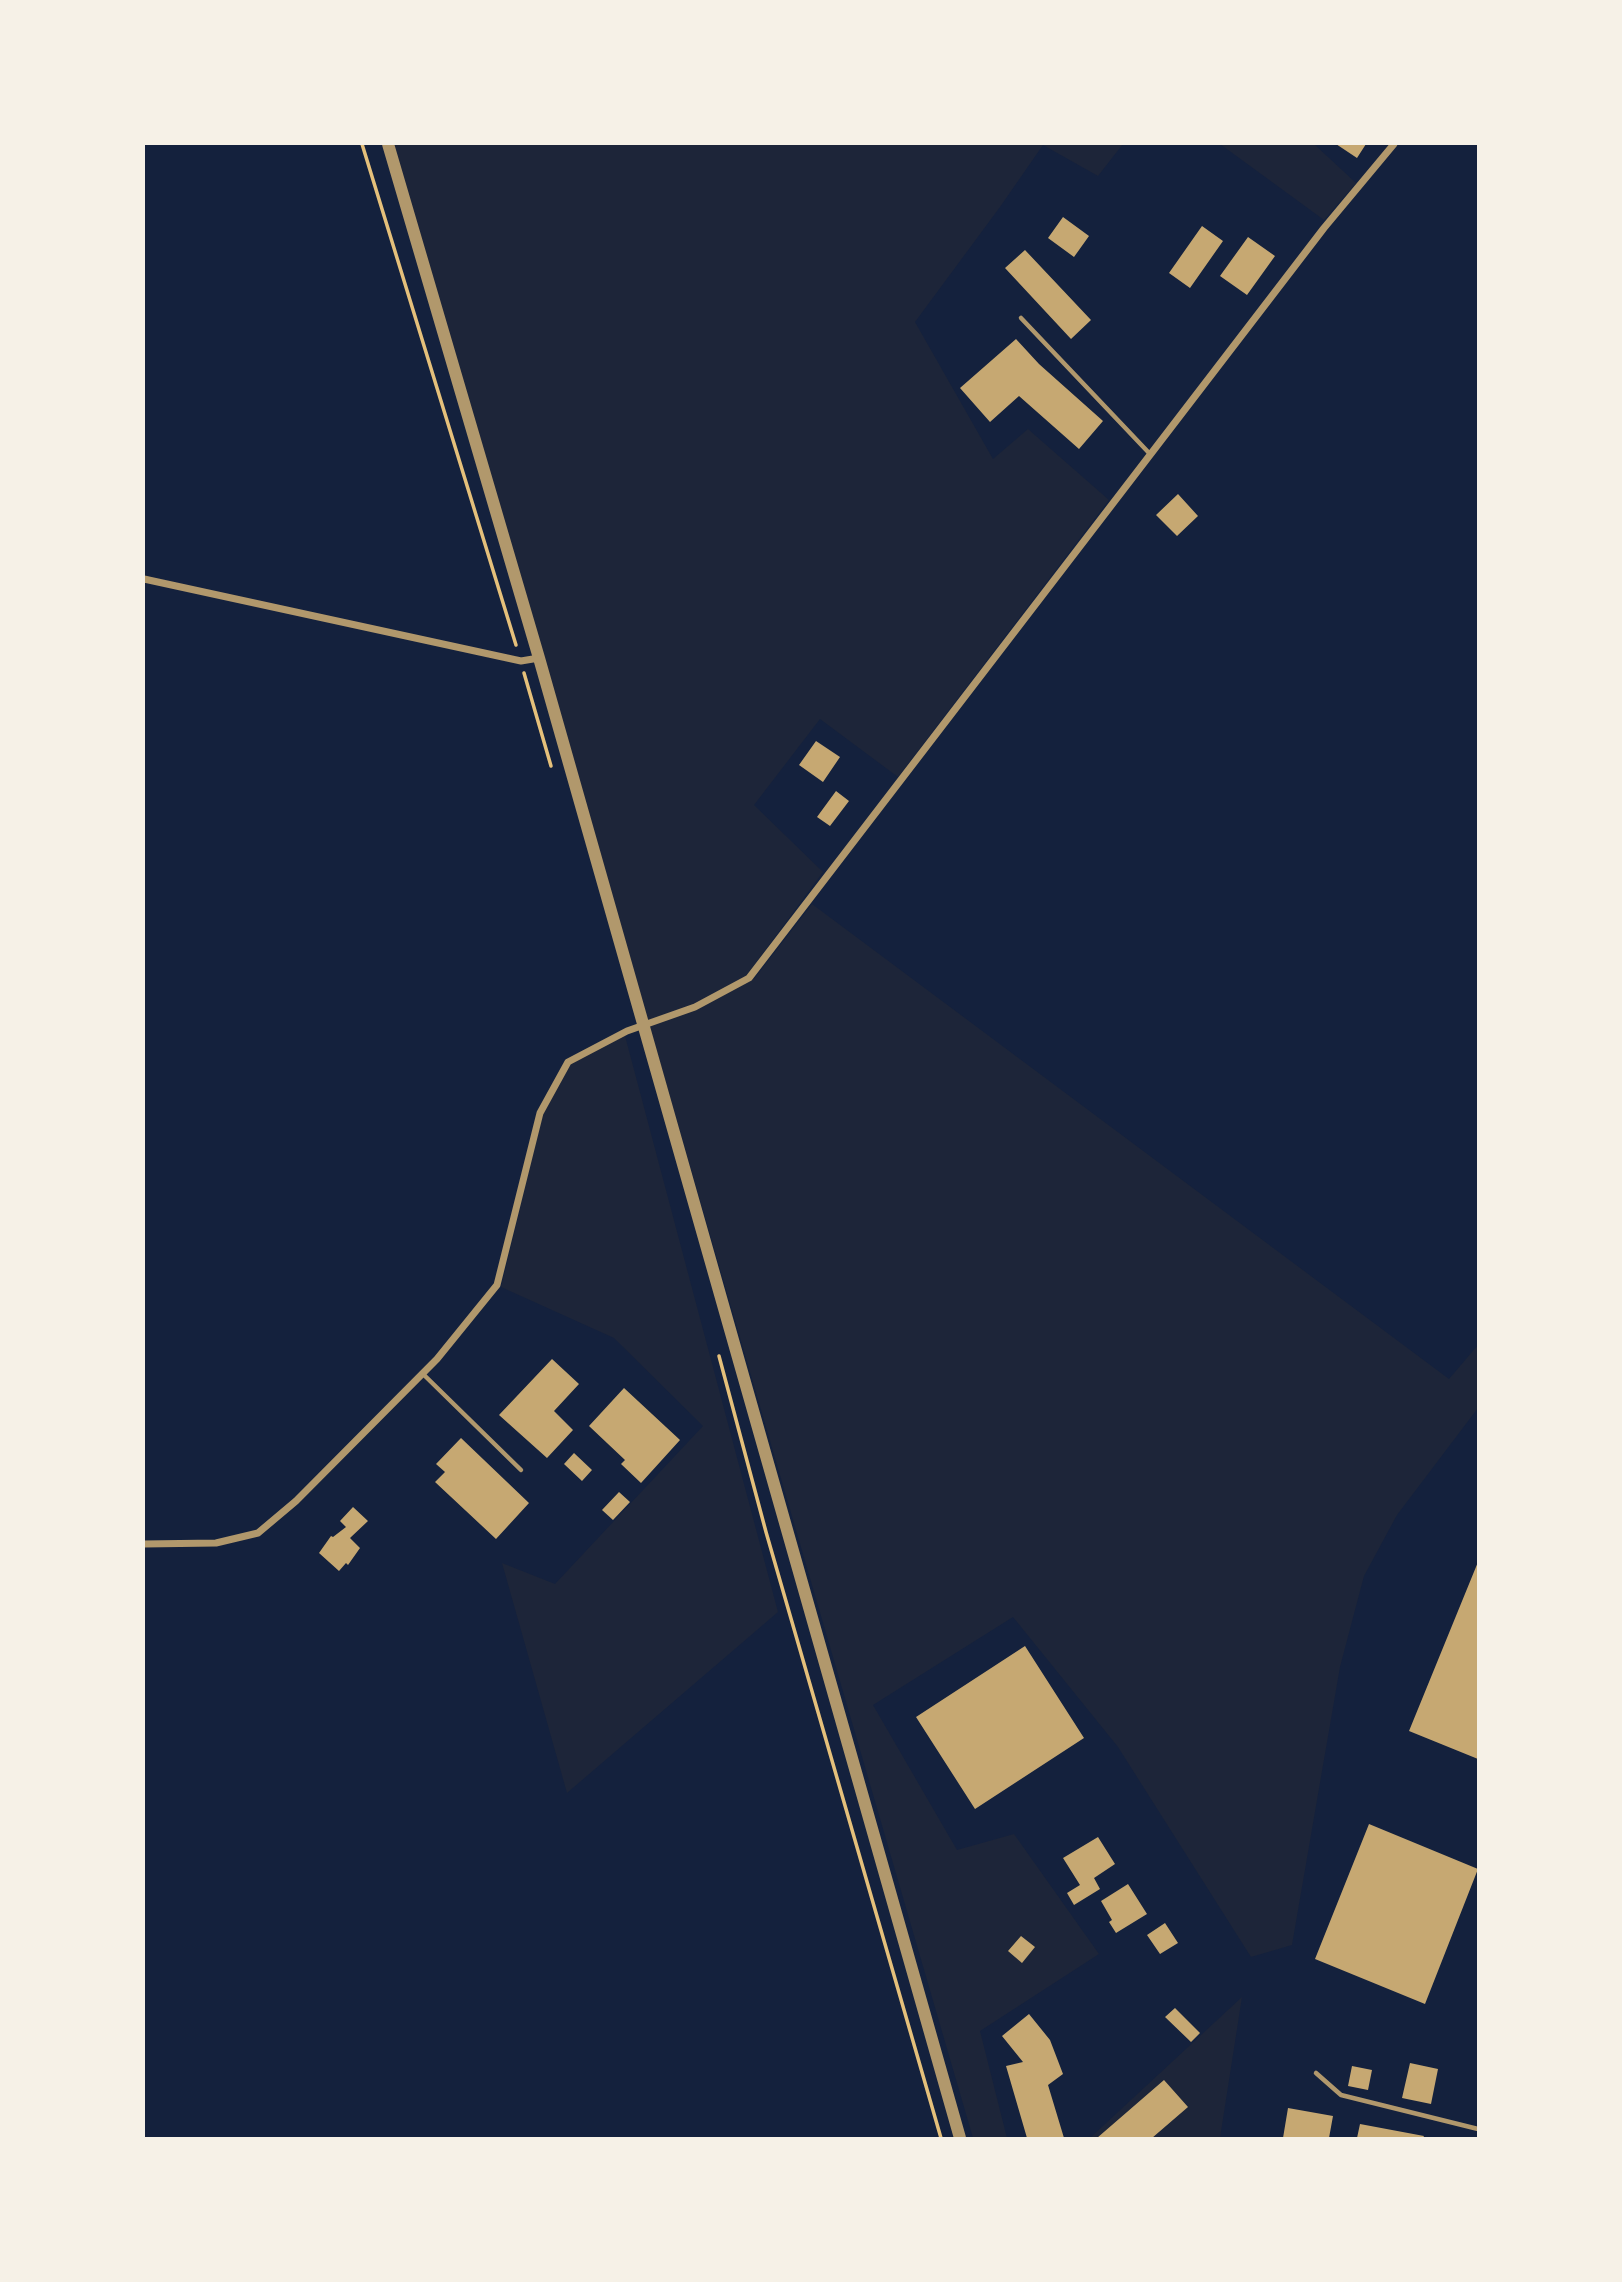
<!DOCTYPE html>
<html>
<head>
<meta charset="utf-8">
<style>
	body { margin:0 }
	#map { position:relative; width:1622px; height:2282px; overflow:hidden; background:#14213d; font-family:Montserrat,sans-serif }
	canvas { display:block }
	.frame { position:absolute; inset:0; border:145px solid #f6f1e7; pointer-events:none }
</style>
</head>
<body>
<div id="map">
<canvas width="1622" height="2282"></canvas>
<div class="frame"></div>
</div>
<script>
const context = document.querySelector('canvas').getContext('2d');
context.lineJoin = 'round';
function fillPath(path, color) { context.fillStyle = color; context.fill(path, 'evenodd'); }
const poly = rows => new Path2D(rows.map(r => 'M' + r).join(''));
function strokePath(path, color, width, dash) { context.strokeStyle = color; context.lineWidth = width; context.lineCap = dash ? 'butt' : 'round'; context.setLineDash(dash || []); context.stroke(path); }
fillPath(poly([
	[388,144,1123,144,1098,176,1043,145,1000,207,915,322,993,459,1028,429,1109,500,898,777,820,719,754,805,823,872,749,972,754,979,812,904,1449,1379,1478,1345,1478,1408,1397,1515,1364,1576,1340,1667,1292,1945,1251,1957,1118,1747,1013,1617,873,1705,957,1850,1014,1834,1099,1954,980,2031,1007,2138,973,2138,594,836],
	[1220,144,1314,144,1356,183,1324,220],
	[624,1032,778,1612,567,1793,502,1563,555,1584,703,1426,614,1338,501,1287,543,1114,570,1063],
	[1242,1997,1220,2138,1090,2138]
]), '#1d2539');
fillPath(poly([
	[1336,144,1366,144,1357,158],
	[1063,217,1089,236,1074,257,1048,238],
	[1202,226,1223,241,1190,288,1169,273],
	[1248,237,1275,256,1247,295,1220,276],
	[1025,250,1091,320,1071,339,1005,268],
	[1016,339,1039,364,1103,421,1079,449,1019,396,990,422,960,388],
	[1178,494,1198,516,1177,536,1156,515],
	[816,741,840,757,823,782,799,765],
	[836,791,849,801,830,826,817,817],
	[552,1359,579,1384,554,1411,573,1430,547,1458,499,1415],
	[624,1388,680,1440,641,1483,621,1464,625,1460,589,1426],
	[461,1438,529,1503,496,1539,435,1482,445,1472,436,1464],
	[574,1453,592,1470,582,1481,564,1464],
	[619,1492,630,1502,613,1520,602,1510],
	[353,1507,368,1521,350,1538,360,1548,348,1565,346,1563,339,1571,319,1553,331,1536,333,1537,346,1527,340,1521],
	[1478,1562,1478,1759,1409,1731],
	[1025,1646,1084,1738,975,1809,916,1717],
	[1369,1824,1478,1869,1425,2004,1315,1959],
	[1098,1837,1115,1864,1094,1878,1100,1889,1074,1905,1067,1893,1080,1885,1063,1858],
	[1128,1884,1147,1914,1116,1933,1109,1922,1112,1920,1101,1901],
	[1165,1923,1178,1943,1160,1954,1147,1935],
	[1021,1936,1035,1947,1022,1963,1008,1951],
	[1175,2008,1200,2033,1191,2042,1165,2017],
	[1029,2014,1050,2040,1063,2074,1048,2085,1064,2138,1027,2138,1006,2066,1023,2062,1002,2036],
	[1410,2063,1438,2069,1431,2104,1402,2098],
	[1352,2066,1372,2070,1368,2090,1348,2086],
	[1164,2080,1188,2107,1152,2138,1097,2138],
	[1288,2108,1333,2116,1329,2138,1283,2138],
	[1360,2124,1424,2136,1423,2138,1357,2138]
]), '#c6a872');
strokePath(poly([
	[362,144,516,645],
	[524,673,551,766],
	[719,1356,766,1532,941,2138]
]), '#e5c07b', 3.5);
strokePath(poly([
	[1021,318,1150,454],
	[423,1374,521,1470],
	[1316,2073,1341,2095,1478,2129]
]), '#b1986c', 4.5);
strokePath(poly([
	[144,579,521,661,539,658],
	[144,1544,216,1543,258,1533,296,1501,437,1359,497,1285,540,1113,568,1062,627,1031,695,1007,749,978,1324,228,1394,144]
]), '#b1986c', 7);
strokePath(poly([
	[388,144,539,658,960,2138]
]), '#b1986c', 12);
</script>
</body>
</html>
